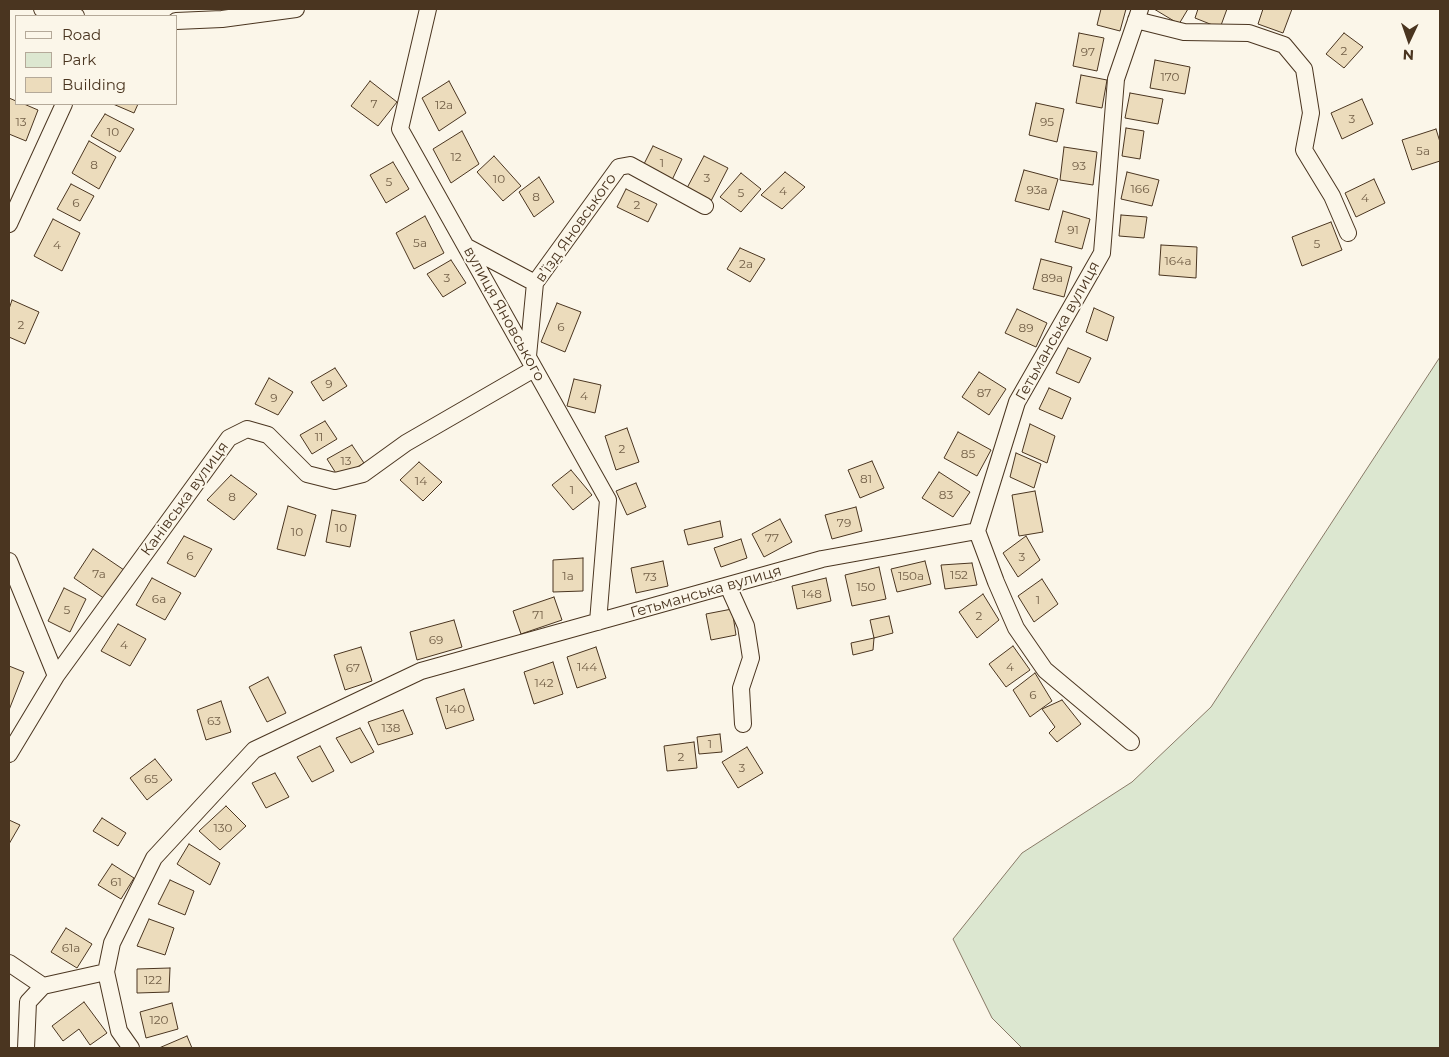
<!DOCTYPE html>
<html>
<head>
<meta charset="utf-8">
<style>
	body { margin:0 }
	#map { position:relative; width:1449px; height:1057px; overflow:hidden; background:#fbf6e9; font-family:Montserrat,sans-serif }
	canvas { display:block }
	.frame { position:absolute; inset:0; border:10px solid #4a3520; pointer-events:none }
	.legend { position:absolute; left:15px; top:15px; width:162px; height:90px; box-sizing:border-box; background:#fbf6e9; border:1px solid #b4a999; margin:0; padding:6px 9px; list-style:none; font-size:15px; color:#4a3520 }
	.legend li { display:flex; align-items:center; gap:10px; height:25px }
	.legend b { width:25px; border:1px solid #b4a999 }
	.north { position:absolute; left:1384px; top:15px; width:50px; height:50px; -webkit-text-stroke:4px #fbf6e9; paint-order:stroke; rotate:183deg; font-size:14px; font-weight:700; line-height:20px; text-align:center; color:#4a3520 }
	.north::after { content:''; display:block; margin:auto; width:18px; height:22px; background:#4a3520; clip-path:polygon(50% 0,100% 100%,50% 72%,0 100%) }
</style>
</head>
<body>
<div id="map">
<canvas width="1449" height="1057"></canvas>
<div class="frame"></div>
<ul class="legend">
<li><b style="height:6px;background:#fbf6e9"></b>Road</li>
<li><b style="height:14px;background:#dce7d0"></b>Park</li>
<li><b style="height:14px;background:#ecdcbc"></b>Building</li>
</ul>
<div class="north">N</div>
</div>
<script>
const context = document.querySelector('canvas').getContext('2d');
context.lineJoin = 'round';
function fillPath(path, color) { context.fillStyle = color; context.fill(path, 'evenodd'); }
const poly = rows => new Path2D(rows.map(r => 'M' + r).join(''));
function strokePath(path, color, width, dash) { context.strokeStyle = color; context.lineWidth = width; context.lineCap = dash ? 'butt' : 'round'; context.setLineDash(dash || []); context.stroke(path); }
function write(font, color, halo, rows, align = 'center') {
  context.font = font + ' Montserrat,sans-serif'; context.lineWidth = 4; context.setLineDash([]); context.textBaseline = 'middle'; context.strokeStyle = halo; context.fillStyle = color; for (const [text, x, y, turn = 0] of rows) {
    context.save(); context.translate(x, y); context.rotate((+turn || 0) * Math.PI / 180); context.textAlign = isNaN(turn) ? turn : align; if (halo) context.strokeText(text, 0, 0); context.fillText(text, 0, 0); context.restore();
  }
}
const green = poly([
	[1440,357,1440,1048,1022,1048,992,1018,953,939,1022,853,1132,782,1211,707,1440,357]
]);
fillPath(green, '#dce7d0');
strokePath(green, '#887966', 1);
const building = poly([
	[1101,9,1126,9,1120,31,1097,25,1101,9],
	[1154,9,1188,9,1179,24,1154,9],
	[1198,9,1227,9,1220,28,1195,18,1198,9],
	[1263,9,1292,9,1283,33,1258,24,1263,9],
	[1079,33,1104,38,1097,71,1073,66,1079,33],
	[1344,33,1363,47,1344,68,1326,54,1344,33],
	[1155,60,1190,67,1185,94,1150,88,1155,60],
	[1081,75,1107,80,1102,108,1076,103,1081,75],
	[370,81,397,102,378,126,351,106,370,81],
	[449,81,466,113,439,131,422,98,449,81],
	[1130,93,1163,99,1158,124,1125,118,1130,93],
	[9,98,16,101,16,104,24,104,38,110,26,141,9,134,9,98],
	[1362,99,1373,124,1342,139,1331,113,1362,99],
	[1036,103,1064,109,1057,142,1029,135,1036,103],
	[113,104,138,104,134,113,113,104],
	[105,114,134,129,120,152,91,136,105,114],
	[1126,128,1144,131,1140,159,1122,156,1126,128],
	[1436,129,1440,142,1440,161,1412,170,1402,140,1436,129],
	[462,131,479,164,451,183,433,149,462,131],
	[89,141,116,157,99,189,72,173,89,141],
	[653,146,682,159,672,180,643,166,653,146],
	[1064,147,1097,152,1093,185,1060,180,1064,147],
	[494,156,521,186,503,201,477,172,494,156],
	[704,156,728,168,711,201,687,188,704,156],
	[393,162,409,189,386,203,370,175,393,162],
	[1024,170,1058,179,1049,210,1015,201,1024,170],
	[785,172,805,187,782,209,761,195,785,172],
	[1127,172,1159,180,1152,206,1121,199,1127,172],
	[741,173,761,189,741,212,720,197,741,173],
	[539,177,554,202,534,217,519,192,539,177],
	[1374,179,1385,203,1356,217,1345,193,1374,179],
	[71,184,94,196,80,221,57,209,71,184],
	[626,189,657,204,648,222,617,207,626,189],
	[1063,211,1090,219,1082,249,1055,242,1063,211],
	[1121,215,1147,217,1144,238,1119,236,1121,215],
	[425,216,444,253,414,269,396,233,425,216],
	[53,219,80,233,62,271,34,256,53,219],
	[1331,222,1342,250,1302,266,1292,237,1331,222],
	[1161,245,1197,247,1196,278,1159,275,1161,245],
	[740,248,765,259,750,282,727,269,740,248],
	[1041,259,1072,267,1064,297,1033,289,1041,259],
	[451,260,466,283,443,297,427,274,451,260],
	[12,300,39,312,25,344,9,337,9,309,12,300],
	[557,303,581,312,565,352,541,342,557,303],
	[1094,308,1114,317,1107,341,1086,332,1094,308],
	[1017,309,1047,323,1036,347,1005,333,1017,309],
	[1068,348,1091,358,1079,383,1056,373,1068,348],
	[335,368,347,386,323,401,311,382,335,368],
	[979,372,1006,389,989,415,962,397,979,372],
	[269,378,293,392,278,415,255,404,269,378],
	[574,379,601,385,595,413,567,406,574,379],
	[1049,388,1071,398,1062,419,1039,409,1049,388],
	[325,421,337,439,312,454,300,435,325,421],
	[1030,424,1055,436,1047,463,1022,452,1030,424],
	[627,428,639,462,616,470,605,436,627,428],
	[958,432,991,450,977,476,944,458,958,432],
	[352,445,364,463,339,478,327,459,352,445],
	[1016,453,1041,464,1034,488,1010,477,1016,453],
	[872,461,884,488,860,498,848,470,872,461],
	[419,462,442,482,423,501,400,480,419,462],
	[571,470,592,495,573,510,552,485,571,470],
	[939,472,970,492,953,517,922,498,939,472],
	[231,475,257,494,234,520,207,500,231,475],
	[636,483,646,507,627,515,616,491,636,483],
	[1035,491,1043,532,1019,536,1012,495,1035,491],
	[288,506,316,515,305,556,277,549,288,506],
	[856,507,862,531,832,539,825,515,856,507],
	[332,510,356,515,350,547,326,542,332,510],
	[780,519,792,542,764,557,752,534,780,519],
	[720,521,723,537,688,545,684,530,720,521],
	[184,536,212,549,195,577,167,563,184,536],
	[1026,536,1040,560,1018,577,1003,553,1026,536],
	[741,539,747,558,721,567,714,548,741,539],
	[93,549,124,570,105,599,74,578,93,549],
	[583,558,583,591,553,592,553,560,583,558],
	[663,561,668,586,636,593,631,568,663,561],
	[925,561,931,584,897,592,891,569,925,561],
	[972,563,977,585,945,589,941,565,972,563],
	[879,567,886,599,852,606,845,575,879,567],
	[152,578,181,593,165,620,136,605,152,578],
	[826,578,831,601,797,609,792,586,826,578],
	[1042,579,1058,604,1034,622,1018,596,1042,579],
	[64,588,86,599,70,632,48,621,64,588],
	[983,594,999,620,977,638,959,612,983,594],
	[554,597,562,620,521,634,513,611,554,597],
	[732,609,736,635,711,640,706,614,732,609],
	[889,616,893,633,874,638,870,620,889,616],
	[454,620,462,647,417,660,410,632,454,620],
	[118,624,146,639,130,666,101,651,118,624],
	[874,638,873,650,853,655,851,643,874,638],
	[1013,646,1030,670,1006,687,989,664,1013,646],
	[361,647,372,681,345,690,334,655,361,647],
	[596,647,606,678,577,688,567,657,596,647],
	[553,662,563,694,534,704,524,672,553,662],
	[9,666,24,672,9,710,9,666],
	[1035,673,1052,701,1030,717,1013,690,1035,673],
	[268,677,286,713,267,722,249,687,268,677],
	[464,689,474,720,446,729,436,698,464,689],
	[1062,700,1081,724,1057,742,1049,733,1055,727,1042,709,1062,700],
	[221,701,231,732,206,740,197,710,221,701],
	[403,710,413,734,378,745,368,722,403,710],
	[360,728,374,752,351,763,336,738,360,728],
	[720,734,722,752,699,754,697,737,720,734],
	[694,742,697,768,667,771,664,746,694,742],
	[320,746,334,771,312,782,297,757,320,746],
	[747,747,763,773,738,788,722,762,747,747],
	[155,759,172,780,147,800,130,778,155,759],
	[275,773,289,797,266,808,252,783,275,773],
	[226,806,246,826,220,850,199,831,226,806],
	[102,818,126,833,118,846,93,831,102,818],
	[9,820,20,825,9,844,9,820],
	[189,844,220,863,210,885,177,864,189,844],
	[112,864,134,878,121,899,98,885,112,864],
	[170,880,194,891,185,915,158,904,170,880],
	[149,919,174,928,165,955,137,946,149,919],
	[66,928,92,944,77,968,51,952,66,928],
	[170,968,169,992,137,993,137,969,170,968],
	[84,1002,107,1033,90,1045,79,1029,63,1041,52,1026,84,1002],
	[172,1003,178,1029,146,1038,140,1012,172,1003],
	[187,1036,192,1048,159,1048,187,1036]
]);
fillPath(building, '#ecdcbc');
strokePath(building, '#4a3520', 1);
const street = poly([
	[42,9,76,16],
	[428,9,400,129,608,500,598,622],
	[1136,20,1184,32,1249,33,1284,45,1304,69,1311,113,1304,150,1332,196,1348,233],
	[176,21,222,19,296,9],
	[9,224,64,104],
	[467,247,535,283],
	[528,356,535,283,619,167,630,165,705,206],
	[977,531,996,582,1016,628,1045,670,1131,742],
	[9,561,56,676],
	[728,586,746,626,751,658,741,688,743,724],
	[9,754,56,676,229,438,247,429,268,435,307,474,335,481,363,474,406,443,534,369],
	[9,963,43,986,28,1002,26,1048],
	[43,986,106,972],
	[131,1048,119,1031,106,972,112,943,154,858,254,750,421,671,822,559,977,531,1017,402,1102,253,1116,79,1140,9]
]);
strokePath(street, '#4a3520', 18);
strokePath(street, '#fbf6e9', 16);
write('12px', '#725f47', null, [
	["2",1344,51],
	["97",1088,52],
	["170",1170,77],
	["7",374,104],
	["12а",444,105],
	["3",1352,119],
	["13",21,122],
	["95",1047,122],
	["10",113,132],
	["5а",1423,151],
	["12",456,157],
	["1",662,163],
	["8",94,165],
	["93",1079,166],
	["3",707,178],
	["10",499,179],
	["5",389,182],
	["166",1140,189],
	["93а",1037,190],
	["4",783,191],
	["5",741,193],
	["8",536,197],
	["4",1365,198],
	["6",76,203],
	["2",637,205],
	["91",1073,230],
	["5а",420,243],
	["5",1317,244],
	["4",57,245],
	["164а",1178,261],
	["2а",746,264],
	["3",447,278],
	["89а",1052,278],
	["2",21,325],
	["6",561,327],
	["89",1026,328],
	["9",329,384],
	["87",984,393],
	["4",584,396],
	["9",274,398],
	["11",319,437],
	["2",622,449],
	["85",968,454],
	["13",346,461],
	["81",866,479],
	["14",421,481],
	["1",572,490],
	["83",946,495],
	["8",232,497],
	["79",844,523],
	["10",341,528],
	["10",297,532],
	["77",772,538],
	["6",190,556],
	["3",1022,557],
	["7а",99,574],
	["152",959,575],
	["1а",568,576],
	["150а",911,576],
	["73",650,577],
	["150",866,587],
	["148",812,594],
	["6а",159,599],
	["1",1038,600],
	["5",67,610],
	["71",538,615],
	["2",979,616],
	["69",436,640],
	["4",124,645],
	["144",587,667],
	["4",1010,667],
	["67",353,668],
	["142",544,683],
	["6",1033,695],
	["140",455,709],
	["63",214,721],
	["138",391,728],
	["1",710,744],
	["2",681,757],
	["3",742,768],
	["65",151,779],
	["130",223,828],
	["61",116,882],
	["61а",71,948],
	["122",153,980],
	["120",159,1020]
]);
write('15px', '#4a3520', '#fbf6e9', [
	["в’їзд Яновського",576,228,-55],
	["вулиця Яновського",504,314,61],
	["Гетьманська вулиця",1058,331,-61],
	["Канівська вулиця",185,499,-54],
	["Гетьманська вулиця",706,592,-16]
]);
</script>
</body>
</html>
